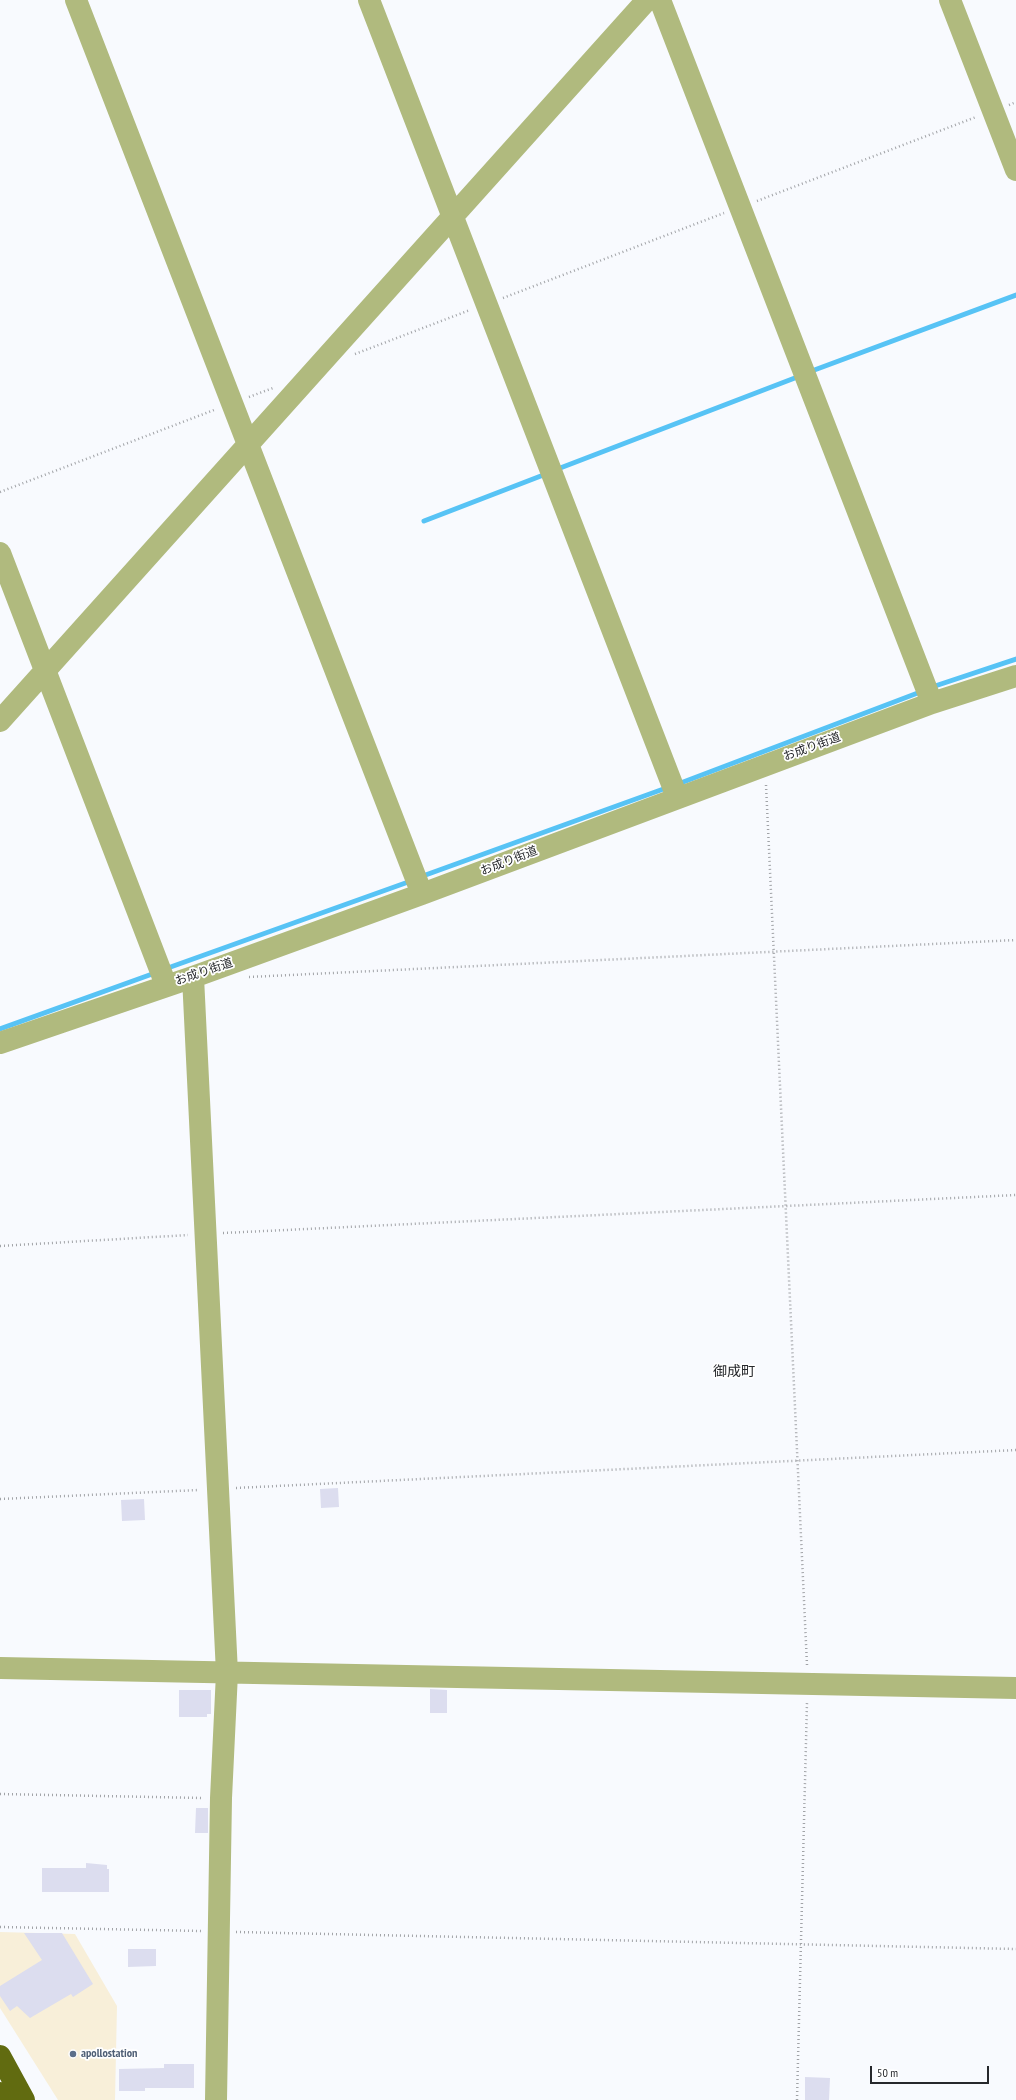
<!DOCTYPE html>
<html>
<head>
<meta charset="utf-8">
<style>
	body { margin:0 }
	#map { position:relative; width:1016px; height:2100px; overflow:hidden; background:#f8fafe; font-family:"PT Sans Narrow",sans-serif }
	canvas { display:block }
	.scale { position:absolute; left:870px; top:2066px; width:119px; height:18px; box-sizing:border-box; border:2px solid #26282c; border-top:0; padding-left:5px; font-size:12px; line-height:14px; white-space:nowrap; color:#26282c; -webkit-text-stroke:3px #fff; paint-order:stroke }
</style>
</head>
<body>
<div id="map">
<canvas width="1016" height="2100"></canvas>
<div class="scale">50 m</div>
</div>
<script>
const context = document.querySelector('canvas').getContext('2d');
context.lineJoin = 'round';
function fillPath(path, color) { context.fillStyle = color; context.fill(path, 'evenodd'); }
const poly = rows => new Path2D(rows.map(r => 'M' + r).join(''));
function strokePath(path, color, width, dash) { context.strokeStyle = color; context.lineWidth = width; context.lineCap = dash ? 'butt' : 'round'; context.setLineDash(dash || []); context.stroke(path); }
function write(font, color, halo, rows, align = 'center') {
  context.font = font + ' "PT Sans Narrow","Noto Sans JP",sans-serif'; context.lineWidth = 3.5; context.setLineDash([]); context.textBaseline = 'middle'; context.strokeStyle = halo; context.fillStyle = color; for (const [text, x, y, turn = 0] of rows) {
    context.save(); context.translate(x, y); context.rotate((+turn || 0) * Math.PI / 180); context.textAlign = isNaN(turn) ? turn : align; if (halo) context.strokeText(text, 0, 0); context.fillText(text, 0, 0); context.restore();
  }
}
fillPath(poly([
	[0,1932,75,1934,117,2006,115,2100,58,2100,0,2008]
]), '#f8efd9');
strokePath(poly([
	[809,372,1016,295],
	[555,470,800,376],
	[424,521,546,474],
	[932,687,1016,659],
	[678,784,923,691],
	[420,877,669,787],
	[165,969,411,881],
	[0,1029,155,973]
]), '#57c3f5', 5);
fillPath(poly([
	[338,1488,339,1507,321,1508,320,1489],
	[144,1499,145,1520,122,1521,121,1500],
	[430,1689,447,1690,447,1713,430,1713],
	[179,1690,211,1690,211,1714,207,1714,207,1717,179,1717],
	[196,1808,208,1808,208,1833,195,1833],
	[86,1863,107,1865,107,1869,109,1869,109,1892,42,1892,42,1868,86,1868],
	[24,1933,62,1933,93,1984,73,1997,71,1994,30,2018,17,2006,10,2011,0,1996,0,1986,42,1960],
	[128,1949,156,1949,156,1966,128,1967],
	[164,2064,194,2064,194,2088,145,2088,145,2091,119,2091,119,2069,164,2068],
	[805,2077,830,2078,829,2100,805,2100]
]), '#dcddef');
strokePath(poly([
	[1009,105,1016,102],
	[757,201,976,117],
	[503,298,724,213],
	[355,354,470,310],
	[249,397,273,388],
	[0,492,214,410],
	[766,785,807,1665],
	[249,977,1016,940],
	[223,1233,1016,1195],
	[0,1246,188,1235],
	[236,1488,1016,1450],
	[0,1499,199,1490],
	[0,1794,203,1798],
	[0,1927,201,1931],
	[236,1932,1016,1949],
	[797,2100,807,1702]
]), '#a1a3a7', 2.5, [1, 3]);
strokePath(poly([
	[76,0,422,894],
	[369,0,677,797],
	[660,0,932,703],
	[950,0,1016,170],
	[0,553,166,985],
	[0,721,647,0],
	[193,977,227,1673,221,1798,216,2100],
	[0,1043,193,977,422,894,932,703,1016,676],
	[0,1668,1016,1688]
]), '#b0ba7e', 22);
strokePath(poly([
	[0,2056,24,2100],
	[0,2093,4,2100]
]), '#616b10', 22);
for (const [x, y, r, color] of [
	[73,2054,4,"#5c6f8a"]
]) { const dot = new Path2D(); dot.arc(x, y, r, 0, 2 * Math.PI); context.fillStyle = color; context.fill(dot); strokePath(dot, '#fff', 1.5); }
write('12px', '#26282c', '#fff', [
	["お成り街道",812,747,-20],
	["お成り街道",509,861,-21],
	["お成り街道",204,972,-19]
]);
write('bold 12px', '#4e5e75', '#fff', [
	["apollostation",81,2054]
], 'left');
write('14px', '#26282c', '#fff', [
	["御成町",734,1372]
]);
</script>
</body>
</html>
